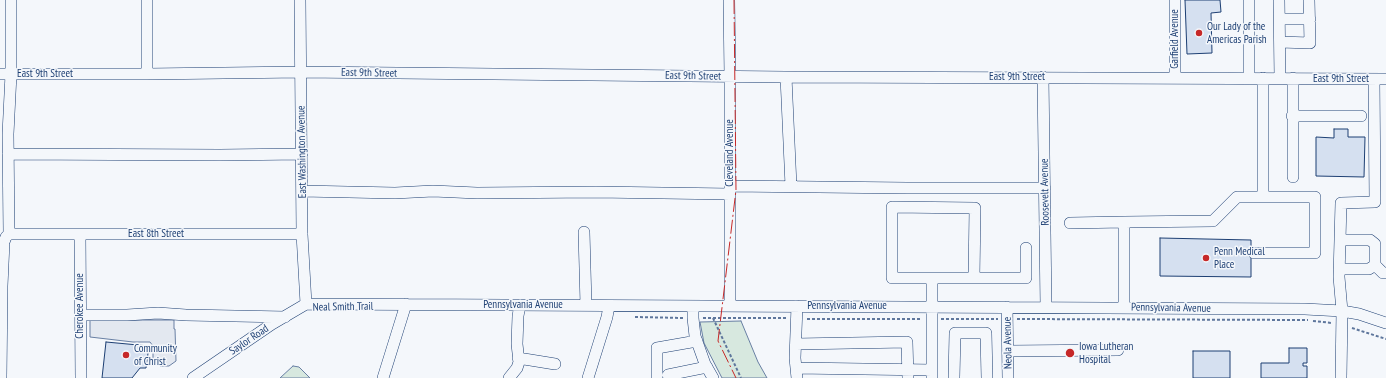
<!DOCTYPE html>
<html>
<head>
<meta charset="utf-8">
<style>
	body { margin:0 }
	canvas { display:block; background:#f4f7fb }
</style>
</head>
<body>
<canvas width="1386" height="378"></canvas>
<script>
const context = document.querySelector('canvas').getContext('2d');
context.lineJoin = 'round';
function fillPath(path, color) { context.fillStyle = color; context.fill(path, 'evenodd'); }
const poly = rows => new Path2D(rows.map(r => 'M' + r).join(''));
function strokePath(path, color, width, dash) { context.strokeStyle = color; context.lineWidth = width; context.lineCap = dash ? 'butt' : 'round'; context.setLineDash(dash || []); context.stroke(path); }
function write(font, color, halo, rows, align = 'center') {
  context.font = font + ' "PT Sans Narrow",sans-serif'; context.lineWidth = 3; context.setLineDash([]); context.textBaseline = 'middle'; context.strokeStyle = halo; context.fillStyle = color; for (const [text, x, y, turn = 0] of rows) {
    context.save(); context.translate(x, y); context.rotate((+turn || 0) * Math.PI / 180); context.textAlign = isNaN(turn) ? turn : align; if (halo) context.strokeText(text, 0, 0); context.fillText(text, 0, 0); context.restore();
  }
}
const green = poly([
	[741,321,758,362,767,378,722,378,704,343,700,322,741,321],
	[293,366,299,367,310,378,280,378,293,366]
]);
fillPath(green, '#d7e8df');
strokePath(green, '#687fa3', 1);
const parking = poly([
	[90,320,174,320,174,329,175,329,176,361,169,366,160,366,153,358,153,346,150,342,133,342,90,337,90,320]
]);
fillPath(parking, '#e3e8f0');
strokePath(parking, '#687fa3', 1);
const building = poly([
	[1185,0,1220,0,1221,12,1211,13,1212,53,1187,54,1185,0],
	[1334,129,1348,129,1348,137,1365,137,1364,177,1316,176,1316,137,1334,138,1334,129],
	[1160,238,1251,240,1251,277,1160,276,1160,238],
	[106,342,149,346,146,368,140,368,132,378,102,378,106,342],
	[1289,348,1307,348,1307,363,1303,363,1303,366,1307,366,1307,378,1261,378,1261,363,1289,363,1289,348],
	[1193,351,1230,351,1230,378,1193,378,1193,351]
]);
fillPath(building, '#d5e0f0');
strokePath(building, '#1d3f73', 1);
const minor = poly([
	[300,0,302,234,306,304],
	[729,0,730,76,730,306],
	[1175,0,1175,78],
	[1249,0,1249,78],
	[1279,0,1280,78],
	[1280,19,1310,19],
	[1280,42,1310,43,1309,0],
	[0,74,147,74,301,72,786,77,1386,79],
	[147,74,147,0],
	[786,77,791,186],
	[1043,77,1046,307],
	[1292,116,1361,116],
	[8,154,220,155,302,154],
	[1293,177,1293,78],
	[730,186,907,188,1045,188],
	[302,191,395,193,433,191,477,193,596,192,730,194],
	[1070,223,1124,222],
	[584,232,586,305],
	[9,234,302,234],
	[80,234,81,378],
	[1254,253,1315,253,1315,197,1263,197],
	[1375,265,1383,273,1386,273],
	[1339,269,1369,269,1375,265,1375,244,1370,240,1340,240],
	[932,278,974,278,975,208,892,207,892,278,932,278,932,378],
	[974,278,1026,278,1026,248],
	[306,304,1305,309,1342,311,1359,314,1386,323],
	[693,306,693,318,695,336,705,364,713,378],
	[797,306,795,358,797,378],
	[1007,307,1008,378],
	[1124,308,1124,222,1213,221,1237,197,1263,197,1263,78],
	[80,315,127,315,158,313,186,315,285,317],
	[796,344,907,342,908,378],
	[1008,351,1118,350],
	[518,358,555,364],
	[796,368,932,370],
	[668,375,707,367],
	[1,378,2,286,4,242,6,237,9,234,8,134,11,74,11,0],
	[193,378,272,324,306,304],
	[383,378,406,304],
	[509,378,517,368,519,362,517,344,518,316,520,305],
	[588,378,607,317,609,306],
	[657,378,657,348,697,341],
	[954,378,955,333,986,333,987,378],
	[1341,378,1342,311,1339,277,1341,203,1375,202,1374,79]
]);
strokePath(minor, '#1d3f73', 12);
strokePath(poly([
	[635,317,684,318],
	[703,318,786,318],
	[713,318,741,378],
	[807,319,922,319],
	[941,319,998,319],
	[1017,319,1308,320],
	[1313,321,1332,323],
	[1352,328,1386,339]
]), '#5e769c', 2, [3, 2]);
strokePath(minor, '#f4f7fb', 11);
strokePath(poly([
	[734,0,736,190,718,341,736,378]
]), '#c62828', 1, [14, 3, 2, 3]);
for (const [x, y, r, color] of [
	[1199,33,4,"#c62828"],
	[1206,258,4,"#c62828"],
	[1070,353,5,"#c62828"],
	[126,355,4,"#c62828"]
]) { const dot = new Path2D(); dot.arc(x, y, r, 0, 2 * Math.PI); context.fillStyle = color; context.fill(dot); strokePath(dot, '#f4f7fb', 1.5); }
write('11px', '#1d3f73', '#f4f7fb', [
	["Our Lady of the",1207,27],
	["Americas Parish",1207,40],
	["Penn Medical",1214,252],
	["Place",1214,265],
	["Iowa Lutheran",1079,347],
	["Hospital",1079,360],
	["Community",134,349],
	["of Christ",134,362]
], 'left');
write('11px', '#1d3f73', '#f4f7fb', [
	["Garfield Avenue",1175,39,-90],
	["East 9th Street",369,73,1],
	["East 9th Street",45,74],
	["East 9th Street",693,76,1],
	["East 9th Street",1017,77],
	["East 9th Street",1341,79],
	["East Washington Avenue",302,152,-91],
	["Cleveland Avenue",730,153,-90],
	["Roosevelt Avenue",1045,192,-91],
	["East 8th Street",156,234],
	["Pennsylvania Avenue",523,305],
	["Cherokee Avenue",80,306,-90],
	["Pennsylvania Avenue",847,306],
	["Neal Smith Trail",343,307,-1],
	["Pennsylvania Avenue",1171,308,1],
	["Saylor Road",249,340,-34],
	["Neola Avenue",1008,343,-91]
]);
</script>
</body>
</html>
